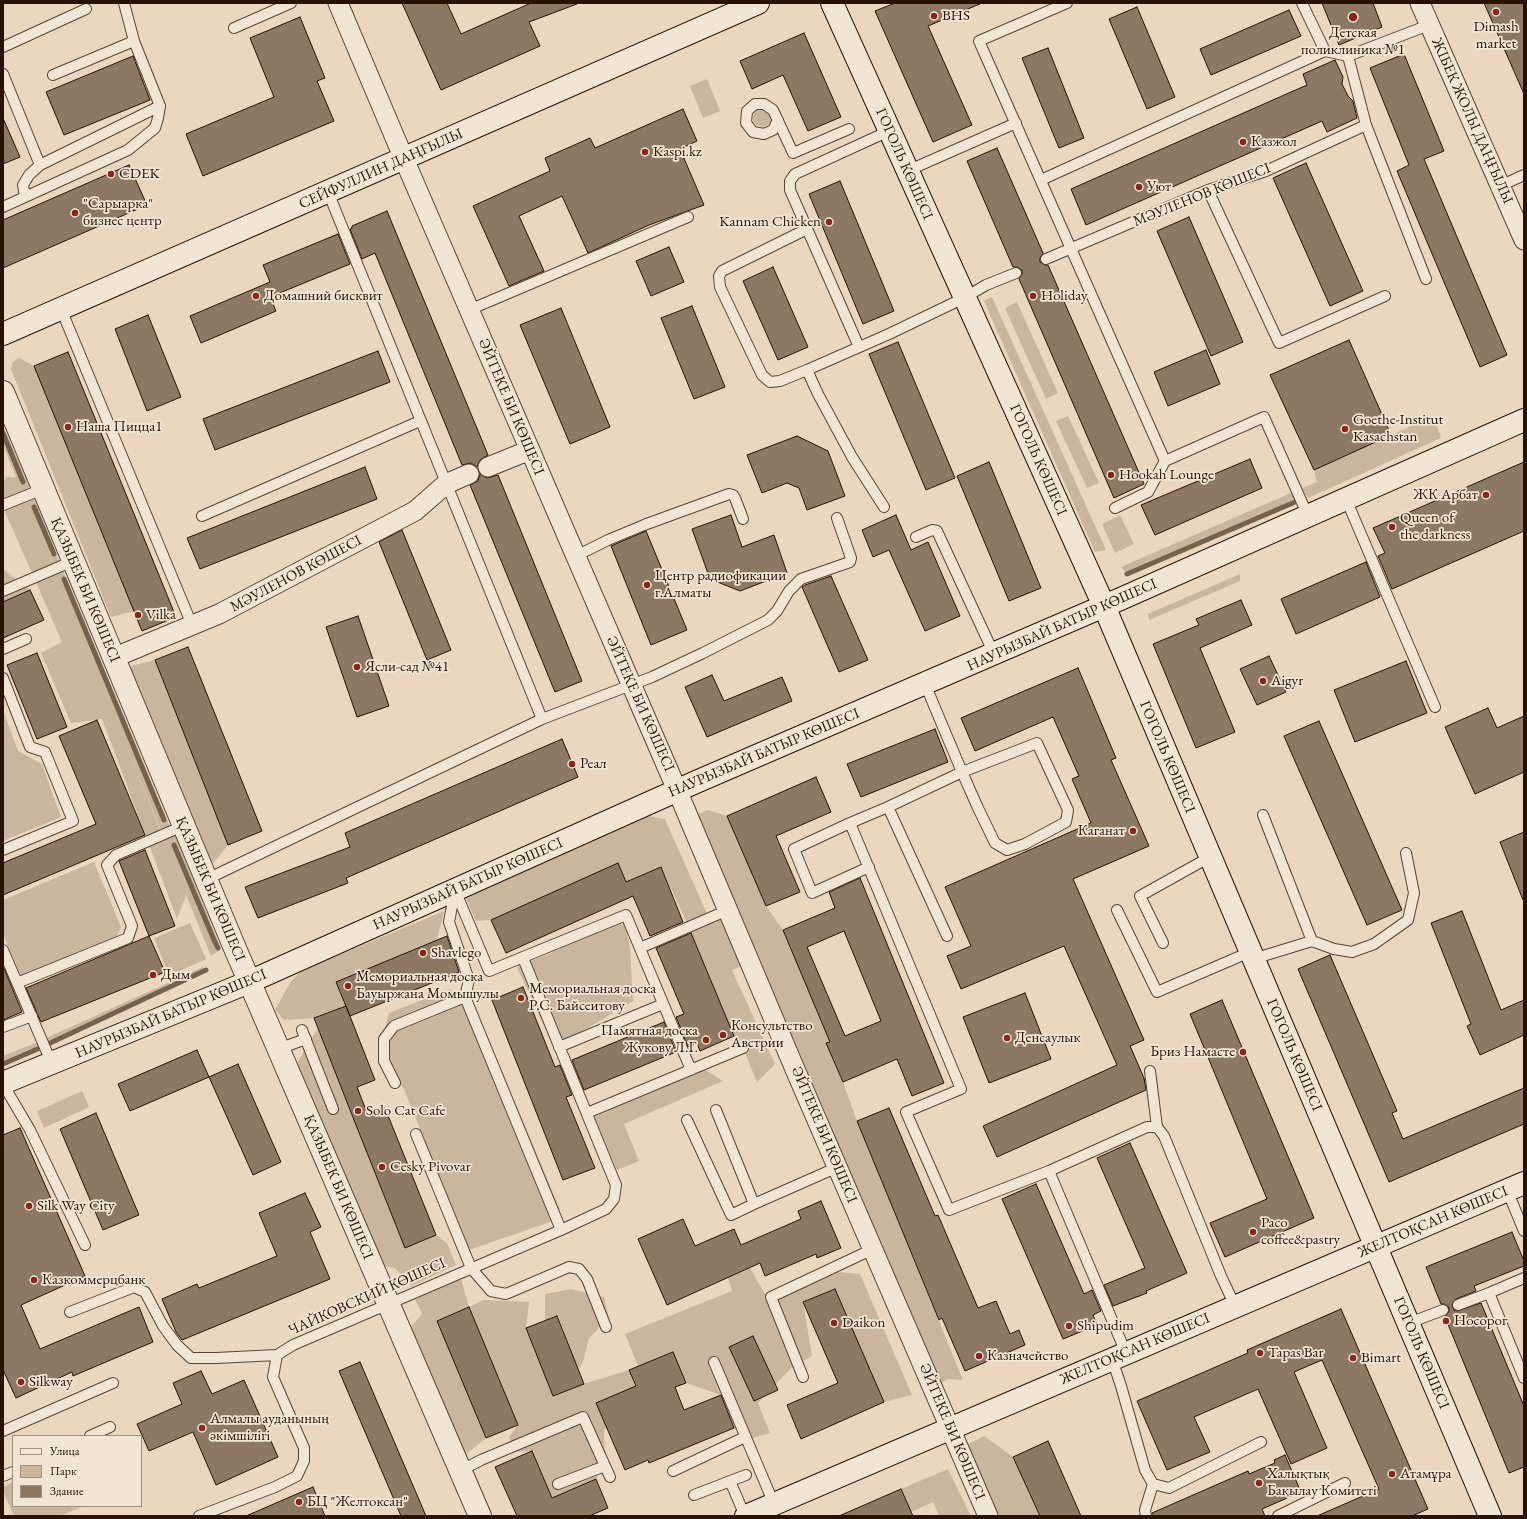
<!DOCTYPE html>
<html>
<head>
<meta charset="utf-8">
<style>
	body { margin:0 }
	#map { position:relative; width:1527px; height:1519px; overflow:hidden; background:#e9d8bf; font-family:"EB Garamond",serif }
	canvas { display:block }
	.frame { position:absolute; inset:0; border:4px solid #271204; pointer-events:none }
	.legend { position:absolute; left:12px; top:1435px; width:130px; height:72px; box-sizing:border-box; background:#f1e6d5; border:1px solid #a09181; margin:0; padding:5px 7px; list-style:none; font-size:12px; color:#271204 }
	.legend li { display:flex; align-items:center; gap:8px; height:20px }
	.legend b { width:20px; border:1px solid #a09181 }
</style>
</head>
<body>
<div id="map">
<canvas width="1527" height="1519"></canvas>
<div class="frame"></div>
<ul class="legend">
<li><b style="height:5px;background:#f1e6d5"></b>Улица</li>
<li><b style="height:11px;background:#c8b69f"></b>Парк</li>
<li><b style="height:11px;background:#8c7965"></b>Здание</li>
</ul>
</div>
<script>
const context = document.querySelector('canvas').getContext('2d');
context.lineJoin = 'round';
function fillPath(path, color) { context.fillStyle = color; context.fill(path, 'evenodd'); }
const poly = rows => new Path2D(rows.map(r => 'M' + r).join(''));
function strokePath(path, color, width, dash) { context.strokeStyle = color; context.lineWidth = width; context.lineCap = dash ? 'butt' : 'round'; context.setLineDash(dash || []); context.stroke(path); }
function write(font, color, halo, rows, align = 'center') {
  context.font = font + ' "EB Garamond",serif'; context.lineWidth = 3.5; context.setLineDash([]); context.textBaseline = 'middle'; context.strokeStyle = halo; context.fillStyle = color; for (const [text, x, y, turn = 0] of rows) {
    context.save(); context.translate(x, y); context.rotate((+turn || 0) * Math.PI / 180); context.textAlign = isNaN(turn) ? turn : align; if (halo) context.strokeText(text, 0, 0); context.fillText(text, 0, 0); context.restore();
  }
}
fillPath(poly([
	[707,79,720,111,703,118,690,86],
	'753 118a9 9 0 1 1 18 0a9 9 0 1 1-18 0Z',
	[992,297,1106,550,1095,552,984,301],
	[1017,302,1058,393,1046,399,1005,308],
	[19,358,34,366,134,611,111,617,11,369,13,362],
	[1068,416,1099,483,1087,488,1056,421],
	[1431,417,1438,429,1441,438,1308,498,1302,488,1317,482,1314,470],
	[3,426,34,497,59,562,170,827,161,830,119,729,164,839,175,834,221,949,211,956,186,895,177,919,102,719,71,723,41,653,62,642,3,507,3,483,7,477,16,477,3,445],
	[1293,492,1295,502,1127,574,1121,567],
	[1120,515,1134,544,1115,553,1102,524],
	[3,569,30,590,3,602],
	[1240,574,1240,581,1149,620,1148,614],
	[155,660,228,845,211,866,127,667],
	[3,710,18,751,42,764,61,817,3,841],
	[708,810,727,816,766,906,783,930,830,1042,826,1044,843,1082,857,1121,963,1380,949,1379,933,1386,689,818],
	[648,816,665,819,707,914,687,923,661,867,632,879,627,885,618,863,491,920,476,921,465,896],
	[94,862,121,927,116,938,21,976,3,934,3,900],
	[444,911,437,940,337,982,346,1006,314,1018,284,1020,275,1010,290,983,301,971],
	[723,918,744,965,732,970,775,1064,757,1082,743,1048,734,1036,690,931],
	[616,922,626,926,630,949,633,1001,554,1048,517,967,548,954],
	[190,923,206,959,169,976,154,938],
	[203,967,205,970,46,1042,44,1039],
	[450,989,474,1005,560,1209,553,1221,469,1250,404,1089,395,1077,381,1042,389,1013],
	[318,1028,354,1121,405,1247,436,1235,447,1243,456,1265,411,1286,395,1268,379,1265,297,1063],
	[40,1041,42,1044,3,1061,3,1056],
	[704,1069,723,1081,624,1124,639,1161,617,1170,594,1117],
	[82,1091,89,1107,44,1128,37,1111],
	[750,1268,765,1294,828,1271,860,1274,912,1395,884,1402,835,1289,803,1302,812,1356,790,1369,758,1403,770,1433,749,1439,734,1428,721,1395,686,1383,673,1352,638,1366,625,1334,732,1291,728,1278],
	[461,1279,469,1307,484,1300,529,1302,526,1328,553,1395,584,1384,629,1370,642,1404,624,1424,604,1429,605,1456,596,1479,552,1498,532,1451,515,1452,509,1437,518,1425,469,1307,438,1321,486,1438,460,1459,406,1333,422,1314,415,1299],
	[571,1289,604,1297,609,1318,589,1338,583,1362,578,1370,558,1316,545,1321,545,1294],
	[984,1436,1013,1457,1040,1516,995,1516,966,1445],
	[948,1469,971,1516,939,1516,933,1502,911,1512,901,1489],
	[13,1482,13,1506,84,1506,60,1516,14,1516,3,1491,3,1487]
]), '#c8b69f');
strokePath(poly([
	[3,433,23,482],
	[34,507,54,554],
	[1127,574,1295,502],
	[64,579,164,820],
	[174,845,214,940,218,948],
	[48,1044,206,970],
	[3,1064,42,1047]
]), '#74614e', 5);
const building = poly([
	[402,3,447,3,461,34,531,3,577,3,577,4,529,22,540,46,441,90,402,3],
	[895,3,982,3,928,26,972,125,933,142,875,11,895,3],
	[1322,3,1373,3,1382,27,1339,45,1322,3],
	[1484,3,1524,3,1524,94,1484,3],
	[1137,7,1175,97,1147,109,1109,19,1137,7],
	[1289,10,1301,36,1211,75,1200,49,1289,10],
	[300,17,325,78,317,81,334,121,203,176,186,134,274,97,250,38,300,17],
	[804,33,841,117,808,131,783,75,752,89,740,61,804,33],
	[1048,48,1084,138,1059,148,1022,58,1048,48],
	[1404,54,1444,151,1424,159,1507,355,1480,367,1397,171,1409,165,1370,68,1404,54],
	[133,56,150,100,64,135,46,92,133,56],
	[1335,60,1343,77,1342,84,1348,96,1353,101,1357,118,1327,132,1322,121,1086,225,1071,189,1307,85,1303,74,1335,60],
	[683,109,697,141,680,149,704,205,649,225,588,253,562,196,519,216,544,271,509,286,473,206,550,171,545,158,590,138,595,148,683,109],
	[3,118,20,157,3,164,3,118],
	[997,148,1043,253,1040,258,1040,262,1045,265,1048,265,1144,484,1114,498,1019,279,1022,274,1022,270,1017,267,1013,267,967,161,997,148],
	[1306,163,1363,291,1330,306,1273,178,1306,163],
	[129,165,147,205,3,268,3,220,129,165],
	[840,181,894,311,863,324,809,194,840,181],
	[387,211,488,455,480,460,477,467,471,463,462,465,375,253,362,259,350,229,352,228,352,226,387,211],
	[1189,217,1243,342,1211,356,1157,231,1189,217],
	[338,234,350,264,270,297,276,311,201,343,190,316,270,282,263,265,338,234],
	[669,247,684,282,651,296,636,261,669,247],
	[773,267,808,347,778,360,743,281,773,267],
	[692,306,725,387,694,399,661,318,692,306],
	[561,308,610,427,570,444,520,325,561,308],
	[148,315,181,397,147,411,115,329,148,315],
	[1349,340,1391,435,1314,470,1270,375,1349,340],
	[898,342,955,478,926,490,869,354,898,342],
	[1206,350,1220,384,1168,406,1154,372,1206,350],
	[378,351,390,382,215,450,203,419,378,351],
	[68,352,176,617,142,631,34,366,68,352],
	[797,436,828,451,845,496,807,510,799,488,787,483,762,493,747,455,797,436],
	[1250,459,1262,488,1155,535,1141,505,1250,459],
	[989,462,1041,588,1009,601,957,476,989,462],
	[1524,462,1524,531,1392,589,1378,556,1385,553,1373,528,1524,462],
	[365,467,377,499,200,569,187,538,365,467],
	[480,474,487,478,498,475,582,681,555,692,470,485,478,481,480,474],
	[731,515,742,547,774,535,787,573,740,591,710,579,692,529,731,515],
	[896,515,911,550,928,542,960,616,925,631,889,550,873,557,862,530,896,515],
	[402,530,451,650,427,660,379,542,402,530],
	[646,531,687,630,651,645,611,546,646,531],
	[1366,562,1380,597,1296,634,1281,599,1366,562],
	[831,576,868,660,839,672,802,587,805,585,831,576],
	[30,590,44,620,3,638,3,602,30,590],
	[1241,600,1252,625,1200,648,1235,732,1196,748,1153,644,1199,625,1196,619,1241,600],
	[358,616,389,706,357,717,326,627,358,616],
	[188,647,262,831,228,845,155,660,188,647],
	[37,653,67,727,37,739,7,665,37,653],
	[1269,656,1286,692,1257,705,1240,669,1269,656],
	[1406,661,1427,713,1355,742,1334,690,1406,661],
	[1078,668,1116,758,1111,760,1149,846,1073,879,1144,1040,1130,1046,1144,1078,1146,1090,997,1157,983,1126,1117,1065,1064,946,961,989,947,956,971,946,945,887,1091,823,1072,779,1079,776,1053,717,975,751,961,718,1078,668],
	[712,675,724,701,782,677,792,701,707,737,685,687,712,675],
	[1488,708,1497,728,1524,716,1524,772,1475,794,1445,727,1488,708],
	[97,720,145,835,3,895,3,863,96,824,59,736,97,720],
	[1319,721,1402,910,1367,925,1284,736,1319,721],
	[935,729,948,762,861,797,847,764,935,729],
	[562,739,578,777,346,878,348,883,258,918,245,887,350,847,345,833,562,739],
	[816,777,831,812,776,836,800,892,766,906,727,816,816,777],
	[1524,832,1524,900,1523,900,1500,842,1524,832],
	[145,850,175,926,149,936,119,861,145,850],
	[618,863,626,882,661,867,683,922,650,936,633,896,506,953,491,920,618,863],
	[860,878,944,1083,912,1096,897,1059,843,1082,826,1043,830,1042,783,930,835,908,829,892,860,878],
	[844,931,881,1021,845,1036,807,947,844,931],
	[1462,911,1501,1010,1524,1000,1524,1035,1480,1055,1467,1026,1471,1024,1431,923,1462,911],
	[691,933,734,1036,700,1051,697,1043,688,1047,676,1017,684,1014,656,948,691,933],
	[149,936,165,972,41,1022,26,988,149,936],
	[447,936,459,972,350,1016,336,982,447,936],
	[1330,955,1397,1111,1392,1113,1403,1139,1524,1088,1524,1124,1389,1182,1298,969,1330,955],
	[3,966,22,1012,3,1020,3,966],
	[523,987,555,1067,560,1065,572,1095,566,1097,595,1168,563,1180,492,1000,523,987],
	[1025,993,1051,1059,989,1083,963,1017,1025,993],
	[1222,1000,1314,1218,1225,1257,1210,1223,1267,1199,1190,1014,1222,1000],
	[346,1006,375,1080,357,1087,368,1115,385,1108,436,1235,405,1248,354,1120,314,1018,346,1006],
	[664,1022,676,1052,584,1090,572,1060,664,1022],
	[197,1050,209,1077,130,1111,118,1084,197,1050],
	[238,1064,281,1162,253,1175,209,1077,238,1064],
	[889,1108,935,1216,938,1215,978,1308,996,1301,1010,1334,1019,1330,1025,1345,965,1371,942,1318,939,1320,857,1121,889,1108],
	[96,1113,139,1215,103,1230,60,1129,96,1113],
	[20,1128,85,1276,21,1305,40,1349,139,1307,153,1342,73,1376,72,1372,16,1398,3,1370,3,1135,20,1128],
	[1130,1143,1187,1273,1146,1291,1147,1293,1113,1306,1104,1285,1145,1268,1097,1158,1130,1143],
	[1036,1184,1084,1294,1092,1290,1101,1311,1093,1315,1097,1325,1063,1339,1002,1199,1036,1184],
	[305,1193,321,1227,310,1232,330,1279,182,1340,176,1332,162,1299,197,1284,199,1288,277,1256,259,1213,305,1193],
	[821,1201,841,1248,817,1258,816,1254,765,1276,760,1263,667,1305,638,1239,683,1219,695,1246,734,1229,741,1245,801,1219,798,1211,821,1201],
	[1512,1232,1524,1261,1524,1266,1474,1286,1476,1291,1456,1299,1452,1304,1454,1310,1457,1311,1481,1303,1524,1406,1524,1467,1509,1473,1445,1317,1449,1311,1449,1307,1444,1304,1441,1304,1426,1267,1512,1232],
	[835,1289,884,1402,801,1439,787,1405,838,1383,803,1302,835,1289],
	[469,1307,518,1425,486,1438,437,1321,469,1307],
	[1341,1309,1428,1509,1412,1516,1317,1516,1379,1489,1322,1360,1294,1372,1327,1448,1291,1464,1258,1389,1194,1417,1210,1452,1167,1470,1137,1401,1248,1353,1247,1350,1341,1309],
	[557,1316,584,1384,553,1396,526,1328,557,1316],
	[753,1336,778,1390,754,1401,729,1347,753,1336],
	[673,1352,686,1383,675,1387,684,1410,721,1395,734,1428,649,1463,648,1460,625,1470,596,1403,636,1386,629,1370,673,1352],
	[360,1362,426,1516,401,1516,339,1371,360,1362],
	[201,1371,212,1394,244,1380,278,1457,216,1485,193,1432,149,1451,137,1424,182,1404,173,1383,201,1371],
	[1048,1441,1081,1516,1040,1516,1013,1457,1048,1441],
	[532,1451,552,1498,596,1479,608,1508,589,1516,517,1516,495,1467,532,1451],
	[1285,1455,1301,1492,1262,1509,1265,1516,1152,1516,1152,1513,1248,1471,1249,1474,1275,1463,1274,1460,1285,1455],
	[313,1487,325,1516,246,1516,313,1487],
	[901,1489,913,1516,839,1516,901,1489]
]);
fillPath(building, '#8c7965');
strokePath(building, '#271204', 1);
const service = poly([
	[1067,3,979,41,1165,461,1264,417,1308,516],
	[1302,3,1325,51,1348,56],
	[234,28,291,3],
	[3,47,86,9],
	[3,74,40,165],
	[53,75,134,41,124,3],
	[778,120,773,130,764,134,753,132,746,123,747,111,755,104,764,104,773,110,793,153,849,129],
	[1366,125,1426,279],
	[907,171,1016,123],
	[1041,180,1325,51],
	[1500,186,1524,175],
	[1208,190,1279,343,1385,296],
	[328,192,542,719],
	[25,197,23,185,29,175,40,165,160,106,134,41],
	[3,207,128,150,155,128,158,118,160,106],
	[807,229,722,271,719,276,720,287,762,375,770,382,780,381,807,370],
	[1046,259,1208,190,1266,171,1366,125,1348,56,1429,25],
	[61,309,192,625],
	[469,310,688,217],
	[859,347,790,190,790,181,795,174,889,131],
	[1346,499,1435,707],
	[3,505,43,489],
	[884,507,852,457,818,394,807,370,889,334,964,298,986,285,1016,273],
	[1115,508,1148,492,1165,461],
	[202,516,420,421],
	[916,537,932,530,937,531,994,654],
	[576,556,608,540,644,525,729,494,733,495,735,498,743,519],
	[3,591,73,561],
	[3,649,26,639],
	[3,678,30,747,45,752,73,821,3,850],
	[925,684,962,772,978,808,995,843,1007,850,1025,844,1066,822,1068,810,1037,743,962,772,888,807,850,823,961,1089,906,1112,949,1210,1049,1171,1147,1127,1157,1127,1164,1136,1221,1276,1235,1306],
	[888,807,947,936],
	[1263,815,1312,941],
	[850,823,794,849,812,893,869,867],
	[205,880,542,719,652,677,703,653,768,620,777,611,789,591,801,579,850,562,851,558,837,518],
	[455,890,489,971,626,915,691,1070],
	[455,890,449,922,469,980,465,997,561,1230],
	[1117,910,1157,992,1250,952],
	[1163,943,1140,896,1210,857],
	[640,948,728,910],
	[3,950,52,1064],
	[1253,959,1312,941,1334,949,1352,952,1374,944,1408,920,1414,893,1406,853],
	[17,983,128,938,132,926,107,865,116,855,183,826],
	[3,1027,32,1016],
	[302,1030,333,1109],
	[559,1047,663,1004],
	[278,1049,306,1039],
	[1150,1071,1157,1127],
	[395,1083,384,1061,384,1039,394,1026,465,997],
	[3,1084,30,1130,85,1245],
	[716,1110,754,1204,838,1167],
	[587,1113,743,1048],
	[687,1120,731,1215,754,1204],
	[416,1134,471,1268,491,1291,506,1294,569,1267,579,1269,587,1279,606,1327],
	[1049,1171,1126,1353],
	[1507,1190,1524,1231],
	[1524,1278,1489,1293,1524,1378],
	[1458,1305,1489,1293],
	[70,1312,134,1287,145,1292,163,1326,177,1345,191,1358,216,1358,277,1355],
	[1409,1323,1443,1310],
	[1112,1359,1121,1386,1145,1470,1153,1484,1169,1488,1261,1442],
	[714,1362,774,1504],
	[803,1377,771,1297,873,1249],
	[3,1431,113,1383],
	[90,1436,110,1427],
	[460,1471,481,1460,583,1417,610,1477],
	[673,1471,745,1437],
	[3,1476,13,1472],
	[730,1481,745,1516],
	[558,1484,605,1466],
	[694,1495,746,1475],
	[199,1516,275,1487,297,1476,304,1461,304,1448,273,1377,277,1355,293,1345,561,1230,606,1209,614,1199,616,1185,523,958],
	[1146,1516,1145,1510,1153,1484],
	[1278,1516,1345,1483]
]);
const minor = poly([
	[338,3,404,159,677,790,794,1067,988,1516],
	[1420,3,1524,240],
	[488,467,530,450],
	[113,658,219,614,415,511,446,484,469,474]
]);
const tertiary = poly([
	[3,392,234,946,480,1516]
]);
const secondary = poly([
	[832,3,1104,606,1490,1516],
	[3,334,758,3],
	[3,1083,249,982,696,782,1125,597,1524,420],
	[746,1516,1524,1183]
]);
strokePath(service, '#584433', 12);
strokePath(minor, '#584433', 21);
strokePath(tertiary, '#584433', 24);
strokePath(secondary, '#271204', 24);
strokePath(service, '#f1e6d5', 10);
strokePath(minor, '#f1e6d5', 19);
strokePath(tertiary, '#f1e6d5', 22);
strokePath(secondary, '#f1e6d5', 22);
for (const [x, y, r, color] of [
	[1496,12,4,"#8f2418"],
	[934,16,4,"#8f2418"],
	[1353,17,5,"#8f2418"],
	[1243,142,4,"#8f2418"],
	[645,152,4,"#8f2418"],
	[111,174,4,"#8f2418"],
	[1139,187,4,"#8f2418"],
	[75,213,4,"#8f2418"],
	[829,222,4,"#8f2418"],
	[256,296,4,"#8f2418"],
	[1033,296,4,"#8f2418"],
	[68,427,4,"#8f2418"],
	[1345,429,4,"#8f2418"],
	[1111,475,4,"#8f2418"],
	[1486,495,4,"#8f2418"],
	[1392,527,4,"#8f2418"],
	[647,585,4,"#8f2418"],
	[138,615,4,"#8f2418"],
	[357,667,4,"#8f2418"],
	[1263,681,4,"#8f2418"],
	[572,764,4,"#8f2418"],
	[1133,831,4,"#8f2418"],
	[423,953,4,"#8f2418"],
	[153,975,4,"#8f2418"],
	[348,986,4,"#8f2418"],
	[521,998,4,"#8f2418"],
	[723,1035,4,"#8f2418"],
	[1007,1038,4,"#8f2418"],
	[706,1040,4,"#8f2418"],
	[1243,1052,4,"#8f2418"],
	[358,1111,4,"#8f2418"],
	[382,1167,4,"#8f2418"],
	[29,1206,4,"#8f2418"],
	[1253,1232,4,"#8f2418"],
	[34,1280,4,"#8f2418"],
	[1446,1321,4,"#8f2418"],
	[834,1323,4,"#8f2418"],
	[1069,1326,4,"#8f2418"],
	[1260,1353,4,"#8f2418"],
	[979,1356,4,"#8f2418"],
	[1353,1358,4,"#8f2418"],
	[21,1382,4,"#8f2418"],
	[202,1428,4,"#8f2418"],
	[1392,1474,4,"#8f2418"],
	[1259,1483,4,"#8f2418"],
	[299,1502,4,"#8f2418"]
]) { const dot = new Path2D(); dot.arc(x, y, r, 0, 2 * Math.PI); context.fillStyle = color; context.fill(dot); strokePath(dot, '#f1e6d5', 1.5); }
write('15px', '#271204', '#f1e6d5', [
	["BHS",942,16],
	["Dimash",1496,27,"center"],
	["market",1496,44,"center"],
	["Детская",1353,33,"center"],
	["поликлиника №1",1353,50,"center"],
	["Казжол",1251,142],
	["Kaspi.kz",653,152],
	["CDEK",119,174],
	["Уют",1147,187],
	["\"Сарыарка\"",83,204],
	["бизнес центр",83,221],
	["Kannam Chicken",821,222,"right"],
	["Домашний бисквит",264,296],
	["Holiday",1041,296],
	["Goethe-Institut",1353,420],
	["Kasachstan",1353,437],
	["Наша Пицца1",76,427],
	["Hookah Lounge",1119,475],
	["ЖК Арбат",1478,495,"right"],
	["Queen of",1400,518],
	["the darkness",1400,535],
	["Центр радиофикации",655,576],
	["г.Алматы",655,593],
	["Vilka",146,615],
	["Ясли-сад №41",365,667],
	["Aigyr",1271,681],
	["Реал",580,764],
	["Каганат",1125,831,"right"],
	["Shavlego",431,953],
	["Дым",161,975],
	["Мемориальная доска",356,977],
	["Бауыржана Момышулы",356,994],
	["Мемориальная доска",529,989],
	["Р.С. Байсеитову",529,1006],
	["Консультство",731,1026],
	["Австрии",731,1043],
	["Памятная доска",698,1031,"right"],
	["Жукову Л.Г.",698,1048,"right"],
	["Денсаулык",1015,1038],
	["Бриз Намасте",1235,1052,"right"],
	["Solo Cat Cafe",366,1111],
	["Cesky Pivovar",390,1167],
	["Silk Way City",37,1206],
	["Paco",1261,1223],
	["coffee&pastry",1261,1240],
	["Казкоммерцбанк",42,1280],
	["Носорог",1454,1321],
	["Daikon",842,1323],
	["Shipudim",1077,1326],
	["Tapas Bar",1268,1353],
	["Казначейство",987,1356],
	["Bimart",1361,1358],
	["Silkway",29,1382],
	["Алмалы ауданының",210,1419],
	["әкімшілігі",210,1436],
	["Халықтық",1267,1474],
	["Бақылау Комитеті",1267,1491],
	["Атамұра",1400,1474],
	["БЦ \"Желтоксан\"",307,1502]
], 'left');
write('15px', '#271204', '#f1e6d5', [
	["ЖІБЕК ЖОЛЫ ДАҢҒЫЛЫ",1472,121,66],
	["ГОГОЛЬ КӨШЕСІ",904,164,66],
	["СЕЙФУЛЛИН ДАҢҒЫЛЫ",381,169,-24],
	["МӘУЛЕНОВ КӨШЕСІ",1202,195,-22],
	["ӘЙТЕКЕ БИ КӨШЕСІ",511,407,67],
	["ГОГОЛЬ КӨШЕСІ",1038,460,66],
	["МӘУЛЕНОВ КӨШЕСІ",296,574,-28],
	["ҚАЗЫБЕК БИ КӨШЕСІ",85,590,67],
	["НАУРЫЗБАЙ БАТЫР КӨШЕСІ",1062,625,-24],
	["ӘЙТЕКЕ БИ КӨШЕСІ",640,704,66],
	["НАУРЫЗБАЙ БАТЫР КӨШЕСІ",764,753,-23],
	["ГОГОЛЬ КӨШЕСІ",1167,757,67],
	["НАУРЫЗБАЙ БАТЫР КӨШЕСІ",468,884,-24],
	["ҚАЗЫБЕК БИ КӨШЕСІ",210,889,67],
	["НАУРЫЗБАЙ БАТЫР КӨШЕСІ",171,1014,-23],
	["ГОГОЛЬ КӨШЕСІ",1294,1055,67],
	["ӘЙТЕКЕ БИ КӨШЕСІ",824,1135,67],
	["ҚАЗЫБЕК БИ КӨШЕСІ",338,1187,67],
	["ЖЕЛТОҚСАН КӨШЕСІ",1433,1222,-23],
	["ЧАЙКОВСКИЙ КӨШЕСІ",367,1297,-24],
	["ЖЕЛТОҚСАН КӨШЕСІ",1135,1349,-23],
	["ГОГОЛЬ КӨШЕСІ",1421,1353,67],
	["ӘЙТЕКЕ БИ КӨШЕСІ",952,1432,67]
]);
</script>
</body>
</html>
